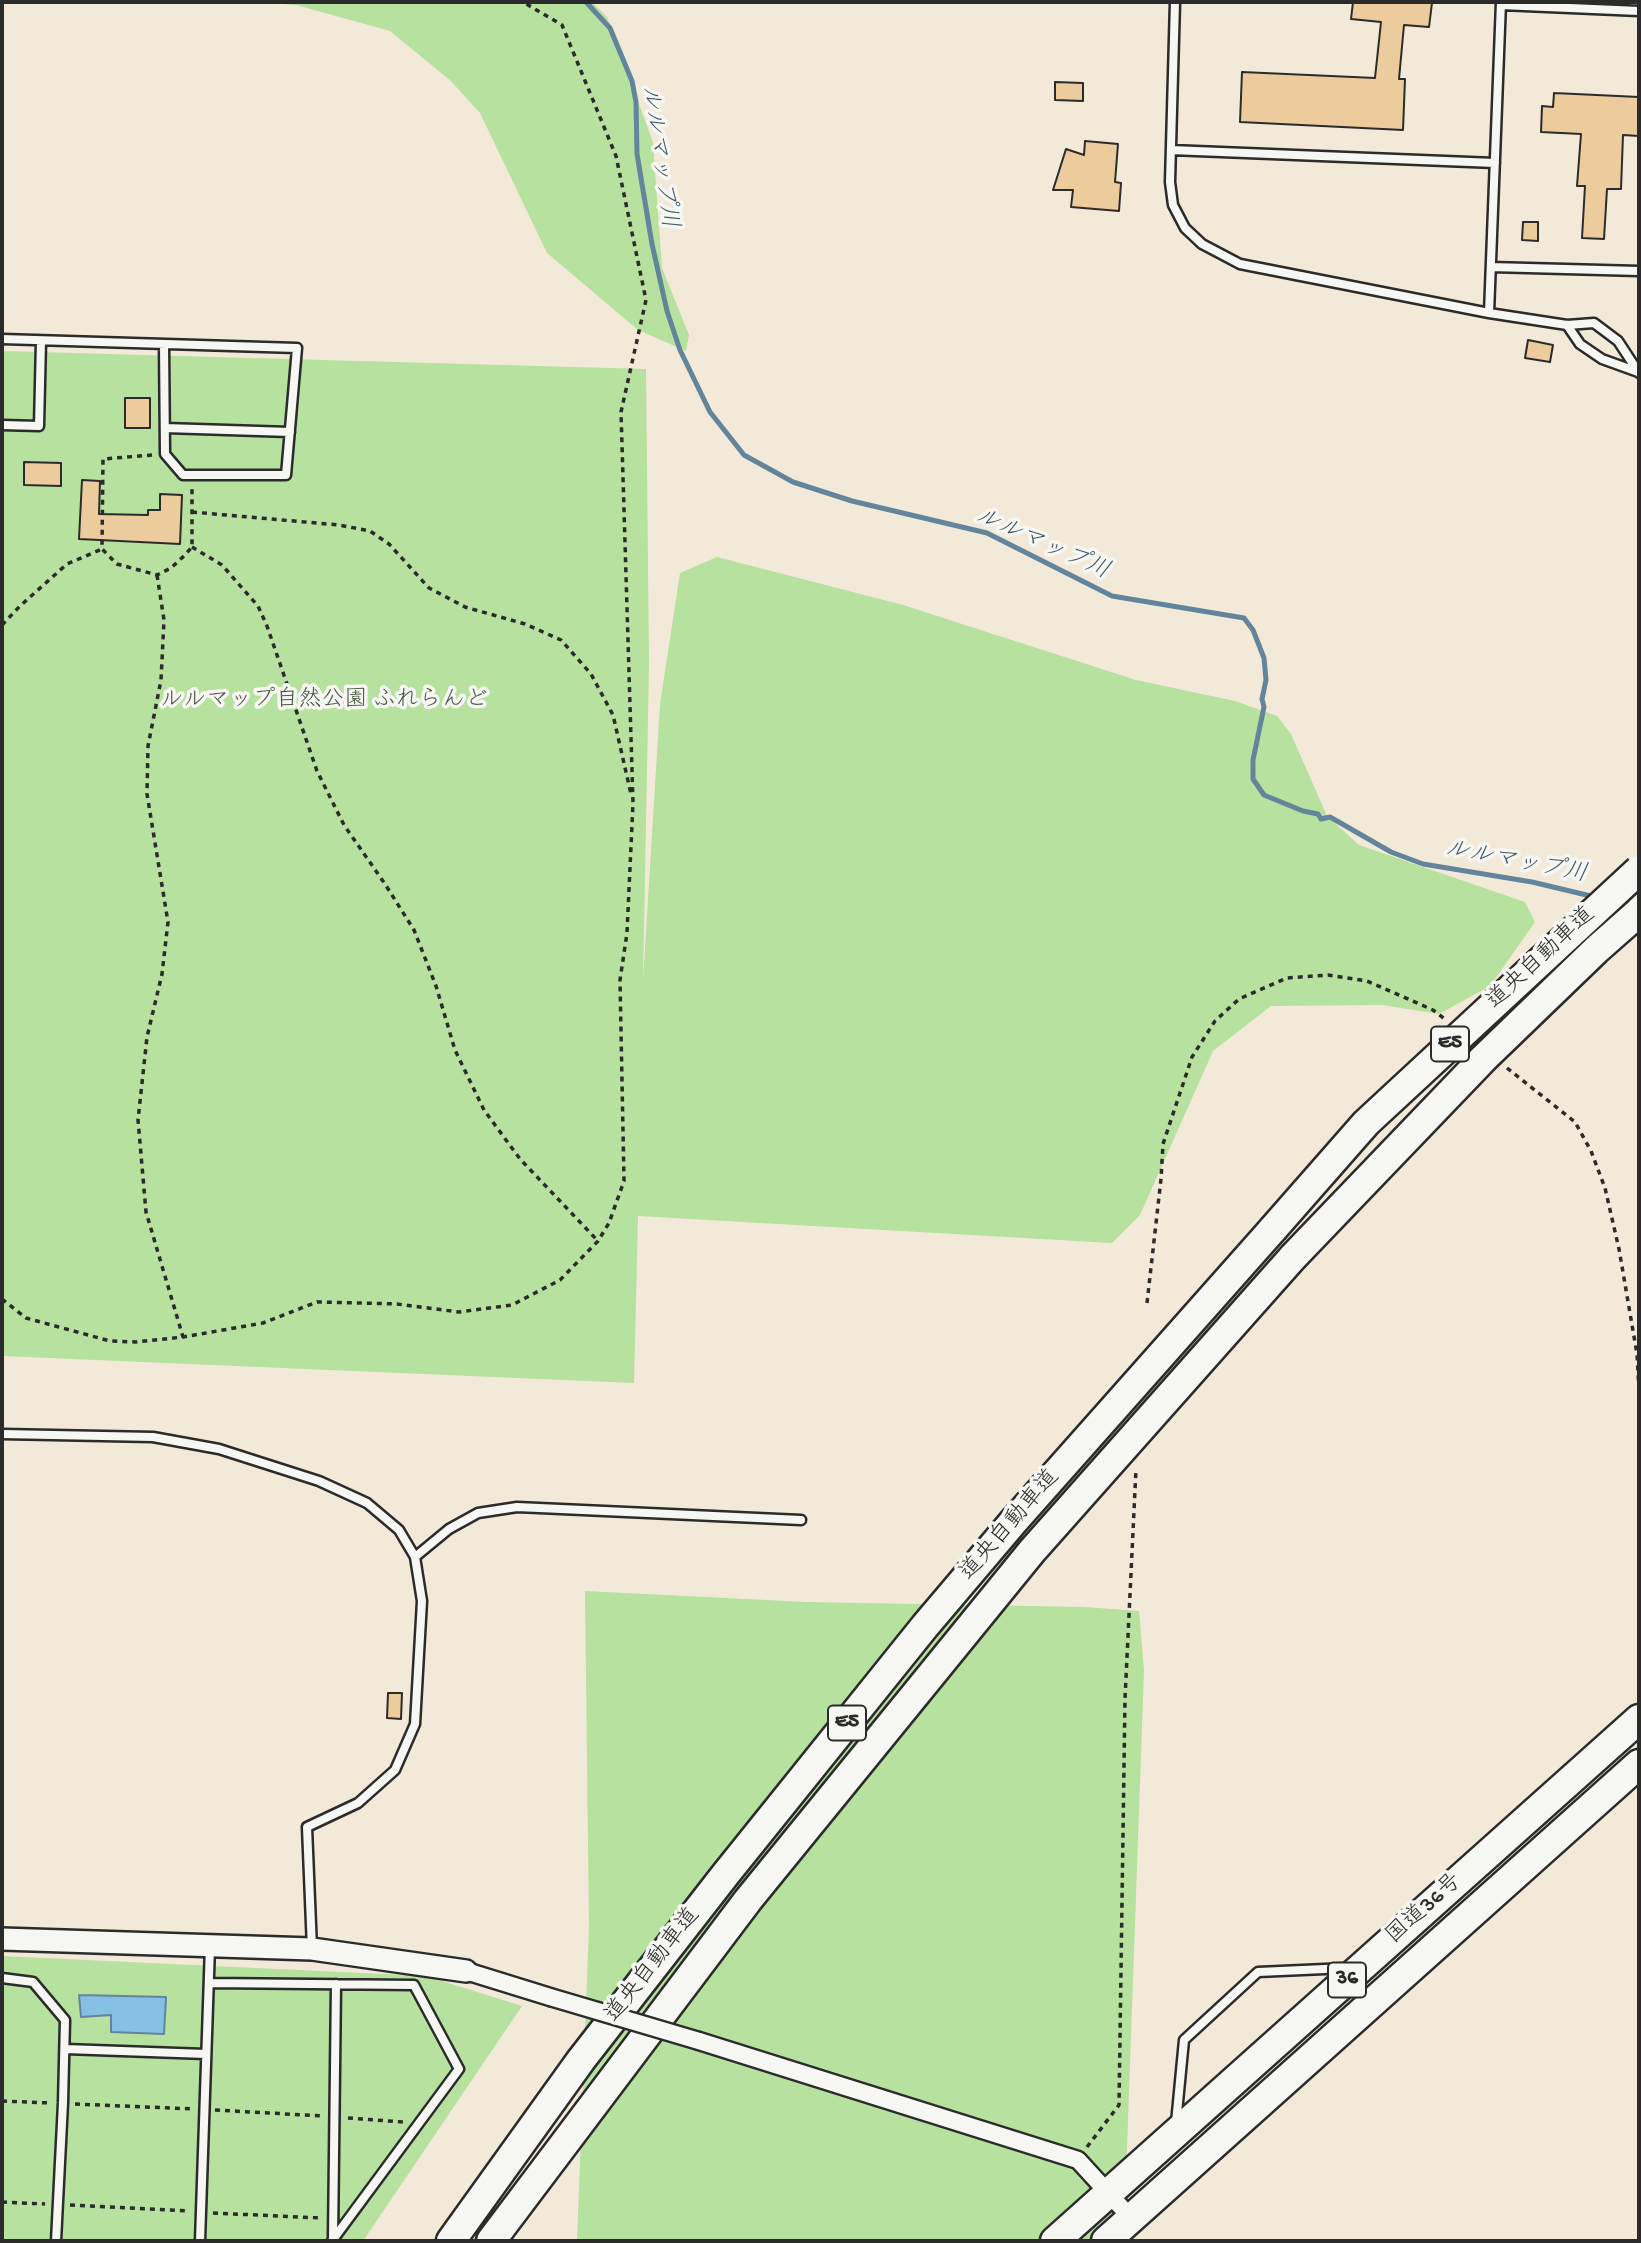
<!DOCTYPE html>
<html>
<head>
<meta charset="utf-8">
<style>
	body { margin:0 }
	#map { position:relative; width:1641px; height:2243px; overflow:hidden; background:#f3e9d8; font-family:"Gochi Hand",sans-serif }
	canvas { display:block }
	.frame { position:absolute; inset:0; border:4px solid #2b2b2b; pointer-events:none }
</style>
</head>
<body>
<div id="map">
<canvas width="1641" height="2243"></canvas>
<div class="frame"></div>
</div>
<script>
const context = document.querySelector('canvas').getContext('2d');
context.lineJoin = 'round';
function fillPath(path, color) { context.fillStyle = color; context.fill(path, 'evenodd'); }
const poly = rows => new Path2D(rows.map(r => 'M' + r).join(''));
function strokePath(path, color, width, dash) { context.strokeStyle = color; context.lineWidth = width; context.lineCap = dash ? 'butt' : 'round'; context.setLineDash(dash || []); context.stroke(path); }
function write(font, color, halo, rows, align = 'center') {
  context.font = font + ' "Gochi Hand","Klee One",sans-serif'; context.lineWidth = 7; context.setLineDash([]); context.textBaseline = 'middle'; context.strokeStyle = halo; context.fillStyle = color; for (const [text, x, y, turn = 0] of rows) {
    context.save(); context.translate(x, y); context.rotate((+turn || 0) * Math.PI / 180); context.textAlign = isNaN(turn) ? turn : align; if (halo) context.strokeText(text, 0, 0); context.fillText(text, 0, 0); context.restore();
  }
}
fillPath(poly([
	[253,2,592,2,607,17,653,142,662,268,689,335,686,351,638,330,547,253,480,113,451,81,390,31,296,5],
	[2,351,646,369,649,664,643,981,660,704,680,573,717,557,903,605,1136,680,1235,701,1277,716,1291,734,1327,816,1359,845,1525,902,1535,922,1490,986,1439,1014,1382,1005,1271,1006,1213,1051,1140,1215,1112,1243,638,1216,634,1383,2,1356],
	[585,1591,807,1602,1084,1607,1139,1611,1144,1670,1124,2233,1115,2241,577,2241,589,1927],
	[2,1956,426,1976,522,2006,363,2241,2,2241]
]), '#b6e19e');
const water = poly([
	[79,1995,166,1997,164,2034,111,2032,111,2015,81,2017,79,1995]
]);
fillPath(water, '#86c1e5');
strokePath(water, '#62859b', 2);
strokePath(poly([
	[586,2,610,28,632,81,636,102,637,154,652,244,667,311,680,350,710,412,744,455,793,482,852,501,987,533,1112,596,1244,618,1253,630,1264,658,1266,680,1262,699,1264,707,1253,760,1253,779,1264,795,1303,811,1318,814,1321,819,1330,817,1391,852,1423,864,1532,882,1595,897]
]), '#62859b', 5);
const building = poly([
	[1353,2,1432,3,1429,27,1404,25,1399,79,1405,79,1403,130,1240,122,1242,72,1375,78,1381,22,1351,19,1353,2],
	[1055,82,1083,83,1083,101,1055,100,1055,82],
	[1554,93,1639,97,1639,136,1623,135,1621,189,1607,189,1604,239,1582,238,1585,186,1577,186,1581,134,1541,132,1542,106,1553,107,1554,93],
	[1085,141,1118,144,1115,182,1121,183,1119,211,1071,207,1073,190,1053,190,1066,149,1084,155,1085,141],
	[1523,222,1538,222,1538,241,1522,240,1523,222],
	[1528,340,1553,345,1550,362,1525,358,1528,340],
	[125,398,150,398,150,428,125,428,125,398],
	[24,462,61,463,61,486,24,485,24,462],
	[82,480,100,481,99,514,148,515,148,510,160,510,160,494,182,495,180,544,79,539,82,480],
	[388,1693,402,1693,401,1719,387,1718,388,1693]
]);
fillPath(building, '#eccb9d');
strokePath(building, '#2b2b2b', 2);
const lane = poly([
	[1175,2,1170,182,1173,205,1185,228,1202,244,1240,264,1489,313,1567,325,1594,323,1618,341,1639,373],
	[1501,5,1639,11],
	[1171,150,1495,163],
	[1491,267,1639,271],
	[1489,313,1501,2],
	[1567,325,1580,344,1602,359,1638,372],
	[2,339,297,348,286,475,183,475,165,454,164,344],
	[2,425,39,426,41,341],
	[165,428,290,432],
	[2,1434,153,1437,219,1449,319,1481,367,1503,399,1530,415,1557,422,1601,415,1724,395,1770,358,1803,307,1827,312,1949],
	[415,1557,449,1529,478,1513,517,1507,801,1520],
	[2,1978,33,1982,65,2020,63,2103,56,2241],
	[209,1983,414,1985,459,2069,332,2241],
	[65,2049,206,2054],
	[1176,2123,1184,2040,1258,1972,1347,1968],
	[333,2239,336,1984],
	[200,2241,210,1946]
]);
const street = poly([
	[466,1971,550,1997],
	[699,2041,1078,2160,1132,2219]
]);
const secondary = poly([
	[2,1939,312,1949,466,1971]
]);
const highway = poly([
	[451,2241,581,2060,725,1875,925,1626,1014,1521,1273,1229],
	[491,2241,748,1900,1032,1551,1293,1257],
	[1055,2241,1639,1719],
	[1106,2241,1639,1764]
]);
strokePath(lane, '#2b2b2b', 13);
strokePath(street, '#2b2b2b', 21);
strokePath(secondary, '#2b2b2b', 26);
strokePath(highway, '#2b2b2b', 33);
strokePath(poly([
	[152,455,103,459,102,549,117,564,157,575,171,568,184,556,192,547,192,487],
	[192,512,339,525,370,531,389,544,429,588,465,607,525,624,561,640,591,674,613,715,631,794],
	[192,547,222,565,258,606,267,626,317,771,344,825,385,884,414,930,436,986,455,1050,484,1110,520,1159,598,1241],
	[157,575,164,620,161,680,148,746,147,794,168,922,162,974,147,1037,138,1120,146,1212,183,1337],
	[2,625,20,606,67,564,102,549],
	[1507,1068,1575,1122,1591,1151,1605,1188,1619,1249,1637,1354,1639,1390],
	[2,1299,26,1318,110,1341,136,1342,183,1337,263,1323,317,1302,397,1304,459,1312,512,1305,560,1280,598,1241,609,1223,624,1181,620,980,627,933,633,803,621,412,646,300,616,156,562,25,523,2],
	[1147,1303,1161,1179,1163,1144,1192,1057,1215,1021,1239,999,1287,978,1328,975,1367,981,1433,1010,1446,1020],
	[2,2101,50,2103],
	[75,2104,194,2109],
	[215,2110,323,2116],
	[348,2118,403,2122],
	[1087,2147,1119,2105,1125,1699,1136,1469],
	[2,2202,45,2204],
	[70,2205,188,2211],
	[213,2213,321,2218]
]), '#2b2b2b', 3.5, [5, 5]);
strokePath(lane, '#f6f6f2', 8);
strokePath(street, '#f6f6f2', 16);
strokePath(secondary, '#f6f6f2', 21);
strokePath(highway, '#f6f6f2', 28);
const streetBridge = poly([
	[550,1997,699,2041]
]);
const highwayBridge = poly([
	[1273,1229,1366,1123,1639,870],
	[1293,1257,1484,1058,1596,950,1639,912]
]);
strokePath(streetBridge, '#2b2b2b', 21, []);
strokePath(highwayBridge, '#2b2b2b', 33, []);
strokePath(streetBridge, '#f6f6f2', 16);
strokePath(highwayBridge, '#f6f6f2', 28);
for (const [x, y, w] of [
	[1450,1044,38],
	[847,1723,38],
	[1347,1980,38]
]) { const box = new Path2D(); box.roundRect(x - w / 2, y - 17.5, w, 35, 5); context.fillStyle = '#f6f6f2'; context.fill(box); strokePath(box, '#2b2b2b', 2); }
write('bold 21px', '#2b2b2b', null, [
	["E5",1450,1044],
	["E5",847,1723],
	["36",1347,1980]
]);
write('23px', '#4e5848', '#f6f6f2', [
	["ルルマップ自然公園 ふれらんど",324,701]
]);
write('23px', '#2b2b2b', '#f6f6f2', [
	["道央自動車道",1542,959,-43],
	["道央自動車道",1011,1526,-49],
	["国道36号",1425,1910,-42],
	["道央自動車道",654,1966,-52]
]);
write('italic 24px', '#465863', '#f6f6f2', [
	["ルルマップ川",658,157,82],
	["ルルマップ川",1042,545,24],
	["ルルマップ川",1516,863,11]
]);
</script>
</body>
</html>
